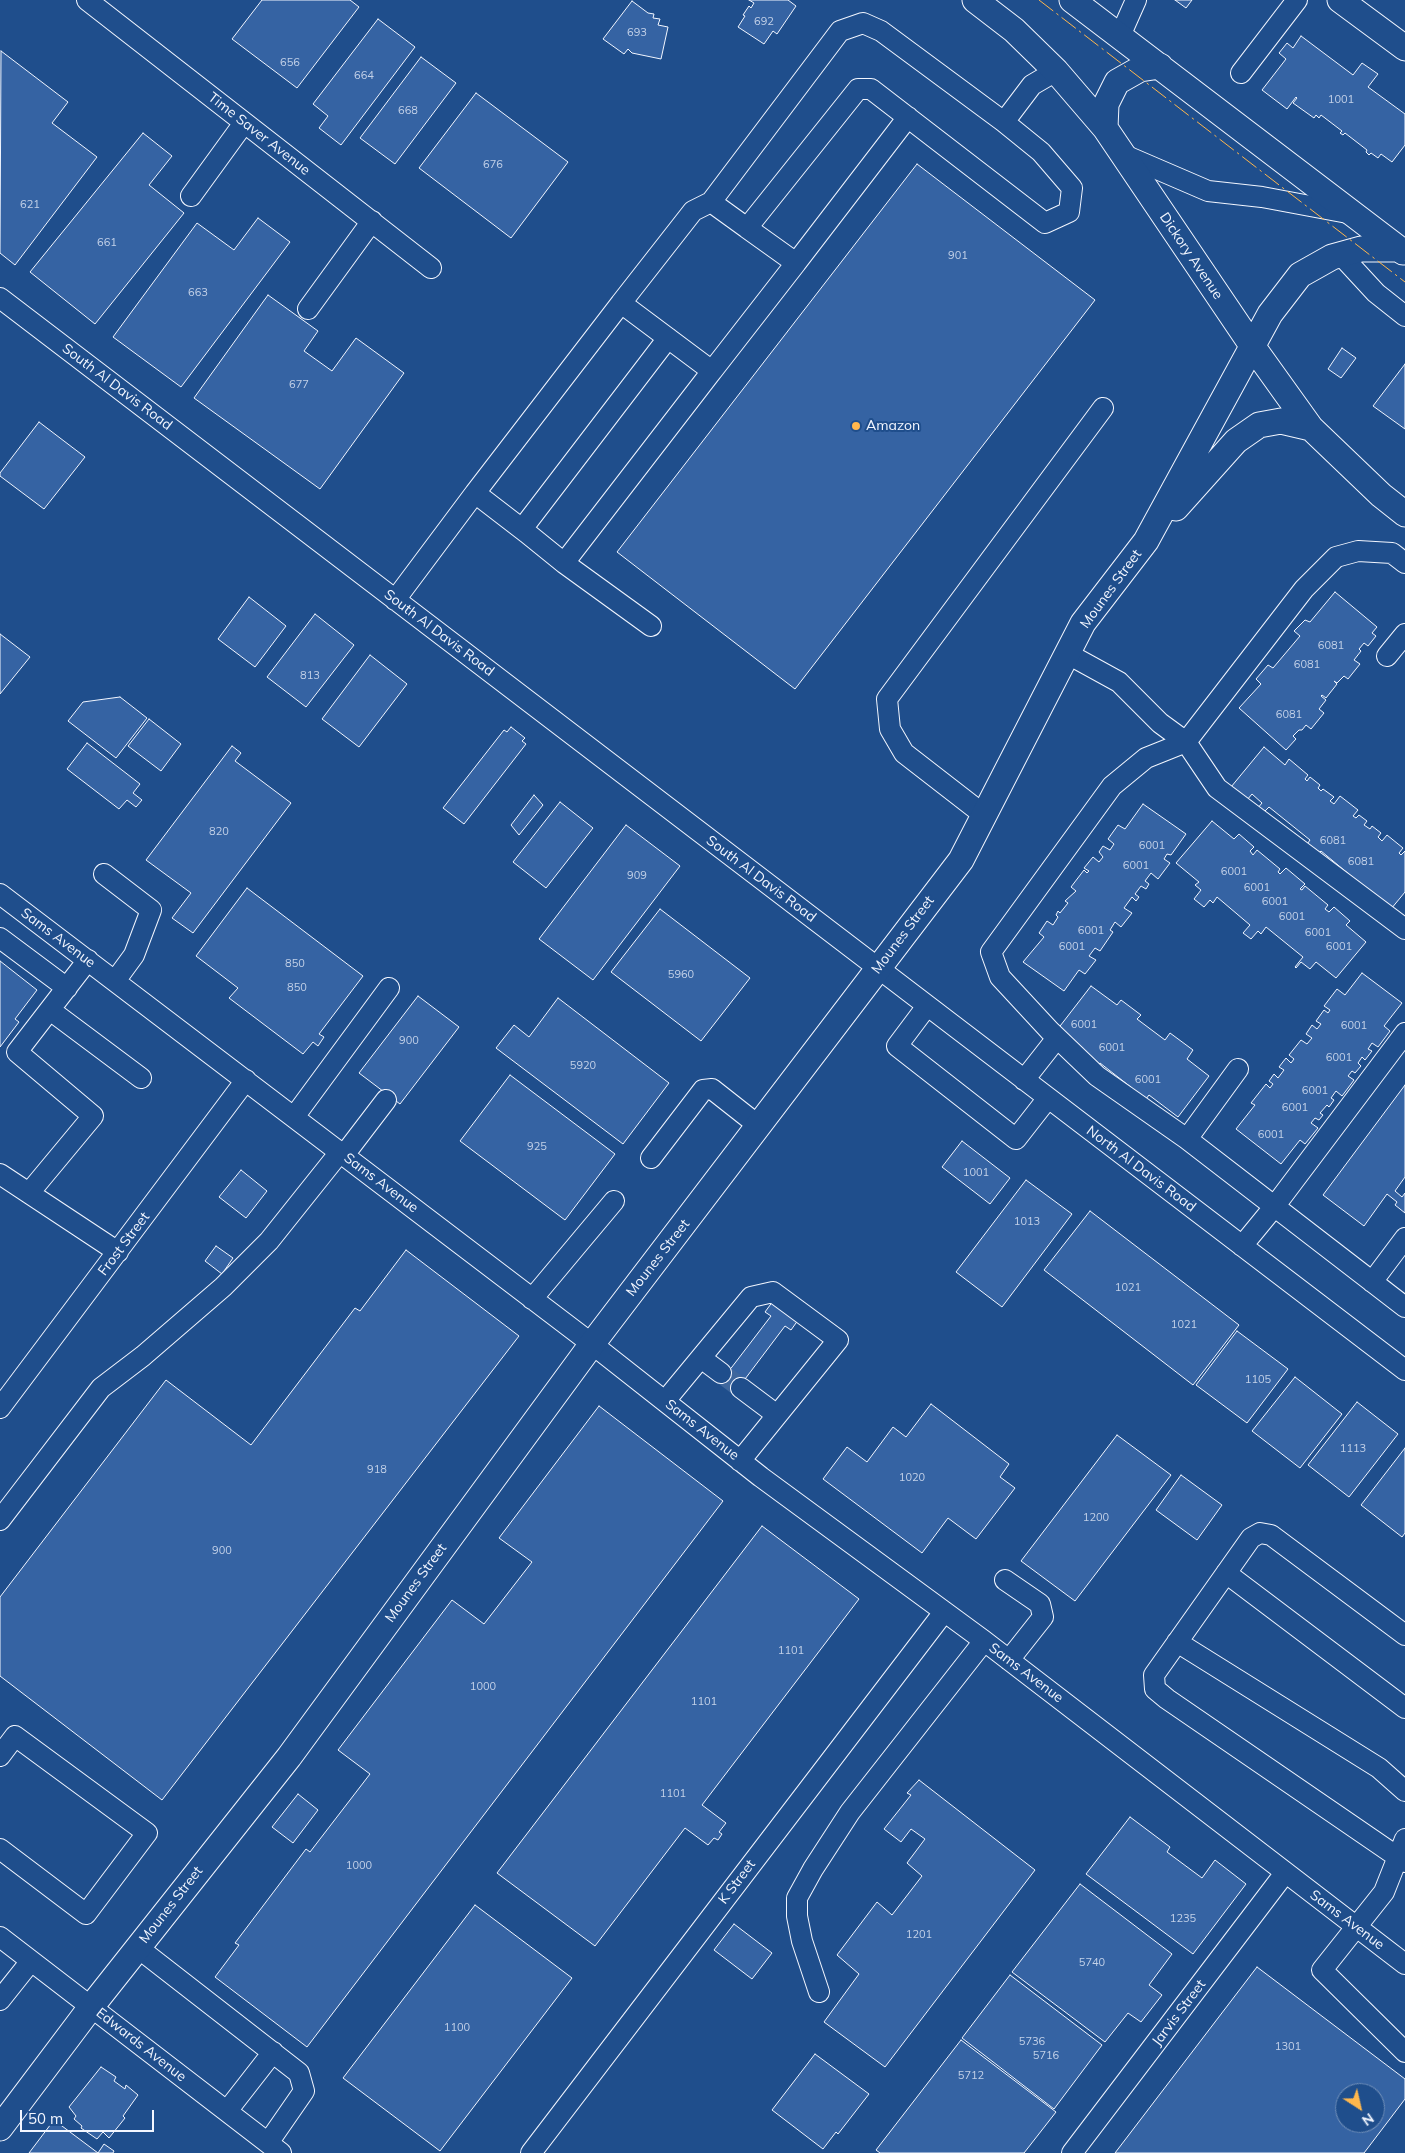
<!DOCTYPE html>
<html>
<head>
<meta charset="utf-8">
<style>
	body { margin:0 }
	#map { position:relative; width:1405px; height:2153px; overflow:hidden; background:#1f4e8c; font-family:Mulish,sans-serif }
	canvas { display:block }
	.north { position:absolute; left:1335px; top:2083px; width:50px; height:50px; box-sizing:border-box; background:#1f4e8c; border:1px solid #7391ba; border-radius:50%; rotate:145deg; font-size:14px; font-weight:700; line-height:20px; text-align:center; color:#f2f6ff }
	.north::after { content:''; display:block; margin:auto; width:18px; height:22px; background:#ffb74d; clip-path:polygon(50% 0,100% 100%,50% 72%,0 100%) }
	.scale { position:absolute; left:20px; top:2110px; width:134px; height:22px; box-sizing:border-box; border:2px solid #f2f6ff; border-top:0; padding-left:6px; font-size:15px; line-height:18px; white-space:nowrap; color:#f2f6ff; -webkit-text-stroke:4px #1f4e8c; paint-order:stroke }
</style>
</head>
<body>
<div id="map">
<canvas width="1405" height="2153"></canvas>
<div class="north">N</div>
<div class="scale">50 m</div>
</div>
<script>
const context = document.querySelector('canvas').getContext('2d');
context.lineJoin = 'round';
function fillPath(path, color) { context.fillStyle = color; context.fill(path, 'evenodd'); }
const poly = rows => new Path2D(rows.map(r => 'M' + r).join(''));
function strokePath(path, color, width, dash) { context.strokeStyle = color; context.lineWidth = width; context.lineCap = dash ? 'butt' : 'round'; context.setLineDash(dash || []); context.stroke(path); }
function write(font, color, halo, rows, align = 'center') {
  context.font = font + ' Mulish,sans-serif'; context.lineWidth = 4; context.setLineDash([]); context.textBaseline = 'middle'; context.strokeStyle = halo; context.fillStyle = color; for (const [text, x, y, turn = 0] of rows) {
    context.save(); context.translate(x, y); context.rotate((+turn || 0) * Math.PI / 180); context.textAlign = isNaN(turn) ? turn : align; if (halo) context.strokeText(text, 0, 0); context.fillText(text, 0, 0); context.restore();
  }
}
const building = poly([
	[262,0,350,0,359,7,297,88,232,39,262,0],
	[749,0,788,0,796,6,777,34,773,31,764,44,738,27,745,16,743,15,749,6,751,8,754,3,749,0],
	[1175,0,1192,0,1186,8,1175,0],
	[632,1,648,13,654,14,653,18,660,19,658,25,668,27,661,59,632,53,628,49,624,54,603,39,632,1],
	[378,19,415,47,341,145,319,128,328,116,313,104,378,19],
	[1301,36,1353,75,1362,63,1378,74,1368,87,1405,114,1405,145,1392,162,1381,154,1378,158,1371,153,1369,155,1366,152,1367,150,1345,133,1343,135,1340,133,1342,131,1321,115,1319,118,1316,115,1314,118,1293,103,1297,98,1296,97,1287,109,1262,90,1286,59,1279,53,1287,43,1293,48,1301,36],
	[1,51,68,102,52,123,97,157,15,265,0,253,1,51],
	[421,57,456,83,395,164,360,138,421,57],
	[476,93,568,162,511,238,419,168,476,93],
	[143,133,172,156,149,185,184,213,95,324,30,272,143,133],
	[917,164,1095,300,795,689,617,552,917,164],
	[258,218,290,242,181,387,113,337,197,223,234,250,258,218],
	[268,295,318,331,304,351,332,371,356,338,404,373,320,489,194,398,268,295],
	[1342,348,1356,358,1341,378,1328,369,1342,348],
	[1405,364,1405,429,1373,406,1405,364],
	[39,422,85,457,44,509,0,476,0,473,39,422],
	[1335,592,1377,627,1372,633,1376,636,1368,646,1364,643,1359,649,1361,651,1354,660,1360,664,1348,679,1344,676,1337,683,1334,681,1337,684,1326,698,1322,695,1321,696,1326,700,1319,709,1324,713,1311,729,1306,725,1302,730,1299,730,1293,736,1296,739,1286,750,1239,708,1261,684,1256,679,1268,665,1273,668,1300,636,1294,631,1305,620,1310,622,1335,592],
	[249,597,286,626,255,667,218,639,249,597],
	[315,614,354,645,306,707,267,677,315,614],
	[0,634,30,657,0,694,0,634],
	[370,655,407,684,359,747,322,719,370,655],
	[120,697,147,718,116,758,68,721,83,702,120,697],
	[149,719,181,744,161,771,128,746,149,719],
	[511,727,525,738,522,741,526,744,464,824,443,808,504,730,507,732,511,727],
	[87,743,140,784,133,793,142,800,136,807,127,800,119,809,67,769,87,743],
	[232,746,241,753,235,761,291,803,193,933,172,918,191,893,146,860,232,746],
	[1264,747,1285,765,1289,759,1308,775,1305,779,1307,781,1310,777,1320,785,1318,788,1321,791,1323,789,1334,797,1330,801,1334,804,1340,796,1358,810,1353,816,1356,818,1359,815,1367,821,1364,825,1370,829,1372,826,1381,833,1378,837,1382,841,1387,835,1403,848,1399,853,1401,855,1405,851,1405,892,1391,909,1321,851,1316,856,1305,847,1310,840,1269,807,1263,813,1257,809,1262,803,1252,794,1247,800,1231,787,1264,747],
	[534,795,543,805,519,835,511,825,534,795],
	[560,802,593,828,546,888,513,862,560,802],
	[1143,804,1186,834,1171,855,1167,854,1164,859,1170,863,1158,879,1151,873,1145,881,1149,884,1146,889,1141,886,1135,894,1139,897,1136,901,1132,897,1124,908,1132,913,1121,927,1115,922,1110,930,1113,932,1100,951,1095,948,1089,956,1096,960,1085,974,1079,970,1064,991,1023,962,1044,937,1039,933,1047,921,1053,925,1058,917,1056,915,1058,911,1060,913,1068,903,1065,901,1076,891,1071,887,1084,870,1087,873,1089,871,1084,868,1093,857,1099,862,1103,857,1099,852,1103,846,1110,850,1114,844,1108,839,1118,825,1125,829,1143,804],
	[1212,821,1234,839,1239,834,1254,847,1250,851,1253,855,1257,850,1280,869,1278,872,1280,874,1286,868,1305,884,1300,889,1302,890,1305,886,1328,905,1325,909,1329,912,1334,907,1350,921,1346,925,1366,942,1336,978,1316,962,1310,969,1301,962,1296,968,1295,967,1303,957,1266,927,1261,934,1258,931,1251,939,1243,933,1250,925,1217,897,1213,903,1210,900,1204,907,1194,899,1201,890,1195,885,1199,882,1176,863,1212,821],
	[626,825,680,866,593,980,539,939,626,825],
	[247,888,363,976,319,1034,324,1037,318,1046,313,1042,303,1054,229,998,238,988,196,956,247,888],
	[660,909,750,978,701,1041,611,972,660,909],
	[0,961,37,990,15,1019,19,1022,0,1047,0,961],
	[1362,973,1402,1003,1384,1026,1390,1031,1378,1047,1372,1043,1368,1049,1372,1051,1365,1060,1362,1057,1358,1063,1361,1066,1355,1073,1352,1071,1348,1076,1354,1080,1342,1096,1336,1091,1331,1098,1334,1100,1329,1107,1327,1105,1320,1113,1323,1115,1319,1120,1315,1118,1311,1123,1318,1128,1305,1144,1300,1140,1281,1164,1236,1129,1255,1105,1251,1103,1266,1084,1270,1088,1273,1084,1269,1081,1274,1074,1278,1078,1284,1070,1279,1067,1286,1058,1291,1063,1294,1059,1289,1055,1301,1040,1307,1044,1312,1038,1306,1034,1312,1025,1317,1029,1321,1024,1316,1021,1324,1010,1328,1013,1330,1010,1324,1006,1337,989,1345,995,1362,973],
	[1091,986,1117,1005,1121,1000,1141,1015,1137,1019,1165,1040,1170,1033,1193,1050,1187,1059,1209,1076,1178,1117,1149,1095,1143,1103,1130,1093,1132,1088,1100,1063,1096,1068,1057,1030,1091,986],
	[418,996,459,1027,400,1104,359,1073,418,996],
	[558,998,669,1083,623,1144,496,1048,514,1025,529,1037,558,998],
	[510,1075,615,1154,565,1220,460,1141,510,1075],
	[1405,1085,1405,1177,1395,1191,1402,1197,1405,1193,1405,1213,1395,1205,1397,1202,1387,1194,1364,1226,1323,1195,1405,1085],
	[962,1141,1010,1178,990,1204,942,1167,962,1141],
	[241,1170,267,1191,246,1218,219,1197,241,1170],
	[1026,1180,1072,1214,1002,1307,956,1272,1026,1180],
	[1090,1211,1239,1325,1193,1385,1044,1270,1090,1211],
	[216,1246,233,1258,222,1274,205,1261,216,1246],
	[406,1250,519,1336,162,1800,0,1676,0,1597,166,1380,251,1445,355,1308,360,1311,406,1250],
	[776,1297,801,1316,791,1330,785,1326,736,1391,722,1380,771,1316,765,1312,776,1297],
	[1237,1331,1288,1369,1247,1423,1196,1385,1237,1331],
	[1295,1377,1342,1414,1300,1468,1252,1431,1295,1377],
	[1357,1402,1398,1434,1349,1497,1308,1465,1357,1402],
	[931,1404,1009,1464,1000,1477,1015,1488,976,1539,948,1518,922,1553,823,1479,847,1447,867,1462,893,1427,906,1437,931,1404],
	[599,1406,723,1501,307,2047,215,1977,239,1945,235,1943,306,1849,310,1852,370,1774,338,1750,452,1600,484,1624,532,1562,499,1538,599,1406],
	[1117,1435,1171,1475,1075,1601,1021,1561,1117,1435],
	[1405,1448,1405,1533,1402,1537,1361,1505,1405,1448],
	[1181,1475,1222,1505,1197,1540,1156,1510,1181,1475],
	[762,1526,859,1599,702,1805,726,1823,719,1832,722,1834,718,1840,714,1838,708,1845,685,1828,595,1946,497,1873,762,1526],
	[919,1780,1035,1870,885,2067,824,2022,859,1974,837,1955,877,1902,892,1915,922,1876,907,1863,925,1839,911,1829,901,1842,884,1829,911,1795,907,1793,919,1780],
	[298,1794,318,1810,293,1843,272,1827,298,1794],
	[1130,1817,1170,1847,1167,1852,1202,1878,1215,1860,1246,1884,1193,1954,1086,1874,1130,1817],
	[1080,1884,1172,1954,1149,1985,1162,1995,1141,2022,1128,2013,1105,2042,1012,1972,1080,1884],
	[475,1905,572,1978,440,2151,343,2078,475,1905],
	[734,1924,772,1953,752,1979,714,1950,734,1924],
	[1257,1967,1405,2079,1405,2099,1364,2153,1115,2153,1257,1967],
	[1345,2093,1375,2093,1375,2123,1345,2123,1345,2093],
	[1010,1975,1102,2045,1054,2109,962,2038,1010,1975],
	[961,2040,1056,2112,1024,2153,880,2153,876,2150,961,2040],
	[815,2054,869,2094,838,2134,836,2132,823,2149,772,2110,815,2054],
	[101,2067,116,2077,114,2081,125,2089,126,2085,138,2095,123,2116,125,2118,109,2138,103,2132,97,2139,81,2128,82,2126,74,2119,76,2116,69,2107,101,2067],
	[54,2120,98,2153,104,2144,114,2151,113,2153,29,2153,54,2120]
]);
fillPath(building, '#3563a3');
strokePath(building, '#f2f6ff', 1);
strokePath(poly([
	[721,1373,741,1388]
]), '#3f679d', 20, [20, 10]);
const minor = poly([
	[87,0,431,268],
	[1120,36,1136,0],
	[1241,73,1297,0],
	[1004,122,1032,85,1056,71],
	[1122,154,1208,191,1262,197,1353,214],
	[191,196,244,123],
	[1340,254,1376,293,1405,316],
	[796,263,908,117],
	[0,298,1405,1370],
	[621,303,693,211,711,202],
	[308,309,372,221],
	[527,533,475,493,621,303,712,371,796,263,747,228,858,89,871,89,1045,223,1069,212,1072,188,1041,152,1004,122,881,31,863,23,840,31,711,202,747,228],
	[564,563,712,371],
	[395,600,475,493],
	[651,626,564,563,522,529,668,338],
	[1068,654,1119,682,1160,723,1186,742,1304,589,1336,557,1358,551,1392,553,1405,563],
	[1387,656,1405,634],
	[984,815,904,753,890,729,887,699,1103,408],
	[104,874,151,910,134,955,115,981],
	[0,894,592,1344,761,1477,983,1640,1405,1964],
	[1405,929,1217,788,1186,742,1146,758,1112,786,991,952,1000,977,1050,1031,1097,1076,1187,1139,1405,1307],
	[0,938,67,988],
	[927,1006,897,1046,1016,1139,1048,1098],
	[50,1010,141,1078],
	[1024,1080,1057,1038],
	[294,1117,389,988],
	[1187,1139,1238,1069],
	[344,1155,386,1100],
	[651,1158,703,1090,712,1089,759,1126],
	[0,1174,118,1252],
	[29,1193,93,1116,17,1052,88,960],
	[1242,1246,1274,1207,1405,1033],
	[1372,1282,1405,1238],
	[532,1299,614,1201],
	[701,1358,721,1373],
	[741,1388,777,1415],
	[665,1401,751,1297,773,1292,838,1340,740,1461],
	[0,1408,246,1080],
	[0,1520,101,1388,143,1356,223,1287,269,1241,340,1152],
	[1226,1573,1405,1708],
	[1005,1580,1040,1604,1043,1617,1009,1660],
	[1405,1635,1271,1535,1260,1533,1251,1538,1154,1675,1155,1689,1167,1699,1405,1862],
	[1177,1642,1379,1768,1405,1791],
	[0,1756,15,1736,147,1833,86,1914,0,1849],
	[1405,1839,1384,1892,1322,1970,1405,2052],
	[0,1937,281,2153],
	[137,1947,299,2073,304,2091,268,2143],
	[819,1992,802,1941,797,1916,797,1898,813,1869,850,1812,984,1641],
	[0,2000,31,1961],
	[227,2111,273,2052],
	[531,2153,944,1612],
	[1072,2153,1285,1873]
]);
const major = poly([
	[975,0,1014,30,1056,71,1105,128,1253,347,1311,428,1381,495,1405,514],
	[1072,0,1403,252],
	[1340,0,1405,48],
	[1105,128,1106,104,1117,82,1140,69,1160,66],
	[1176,508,1236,441,1259,425,1281,421,1311,428],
	[0,2128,91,2007,289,1757,592,1344,961,860,1083,623,1146,541,1270,314,1300,275,1332,257,1361,249,1400,249]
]);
strokePath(minor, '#f2f6ff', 22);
strokePath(major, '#f2f6ff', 27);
strokePath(minor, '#1f4e8c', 20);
strokePath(major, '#1f4e8c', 25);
strokePath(poly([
	[1039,0,1405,282]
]), '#ffb74d', 1, [18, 4, 2.5, 4]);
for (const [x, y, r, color] of [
	[856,426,5,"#ffb74d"]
]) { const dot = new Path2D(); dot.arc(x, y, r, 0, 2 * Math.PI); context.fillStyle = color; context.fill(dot); strokePath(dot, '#1f4e8c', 2); }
write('11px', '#c3d1e8', null, [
	["692",764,22],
	["693",637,33],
	["656",290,63],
	["664",364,76],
	["1001",1341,100],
	["668",408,111],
	["676",493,165],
	["621",30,205],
	["661",107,243],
	["901",958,256],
	["663",198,293],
	["677",299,385],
	["6081",1331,646],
	["6081",1307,665],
	["813",310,676],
	["6081",1289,715],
	["820",219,832],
	["6081",1333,841],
	["6001",1152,846],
	["6081",1361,862],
	["6001",1136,866],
	["6001",1234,872],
	["909",637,876],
	["6001",1257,888],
	["6001",1275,902],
	["6001",1292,917],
	["6001",1091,931],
	["6001",1318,933],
	["6001",1072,947],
	["6001",1339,947],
	["850",295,964],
	["5960",681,975],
	["850",297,988],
	["6001",1084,1025],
	["6001",1354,1026],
	["900",409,1041],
	["6001",1112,1048],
	["6001",1339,1058],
	["5920",583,1066],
	["6001",1148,1080],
	["6001",1315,1091],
	["6001",1295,1108],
	["6001",1271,1135],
	["925",537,1147],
	["1001",976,1173],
	["1013",1027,1222],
	["1021",1128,1288],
	["1021",1184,1325],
	["1105",1258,1380],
	["1113",1353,1449],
	["918",377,1470],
	["1020",912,1478],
	["1200",1096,1518],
	["900",222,1551],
	["1101",791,1651],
	["1000",483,1687],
	["1101",704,1702],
	["1101",673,1794],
	["1000",359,1866],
	["1235",1183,1919],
	["1201",919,1935],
	["5740",1092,1963],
	["1100",457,2028],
	["5736",1032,2042],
	["1301",1288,2047],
	["5716",1046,2056],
	["5712",971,2076]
]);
write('14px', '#f2f6ff', '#1f4e8c', [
	["Time Saver Avenue",259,134,38],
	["Dickory Avenue",1191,256,56],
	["South Al Davis Road",117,387,37],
	["Mounes Street",1111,589,-54],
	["South Al Davis Road",439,633,37],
	["South Al Davis Road",761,879,37],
	["Mounes Street",903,935,-53],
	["Sams Avenue",58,938,37],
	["North Al Davis Road",1141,1169,37],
	["Sams Avenue",381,1183,37],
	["Frost Street",124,1244,-53],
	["Mounes Street",658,1258,-52],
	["Sams Avenue",702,1430,38],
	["Mounes Street",416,1583,-54],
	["Sams Avenue",1026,1673,37],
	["K Street",737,1882,-53],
	["Mounes Street",171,1905,-52],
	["Sams Avenue",1347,1920,37],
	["Jarvis Street",1179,2013,-53],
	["Edwards Avenue",141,2045,38]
]);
write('14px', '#f2f6ff', '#1f4e8c', [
	["Amazon",866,426]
], 'left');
</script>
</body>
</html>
